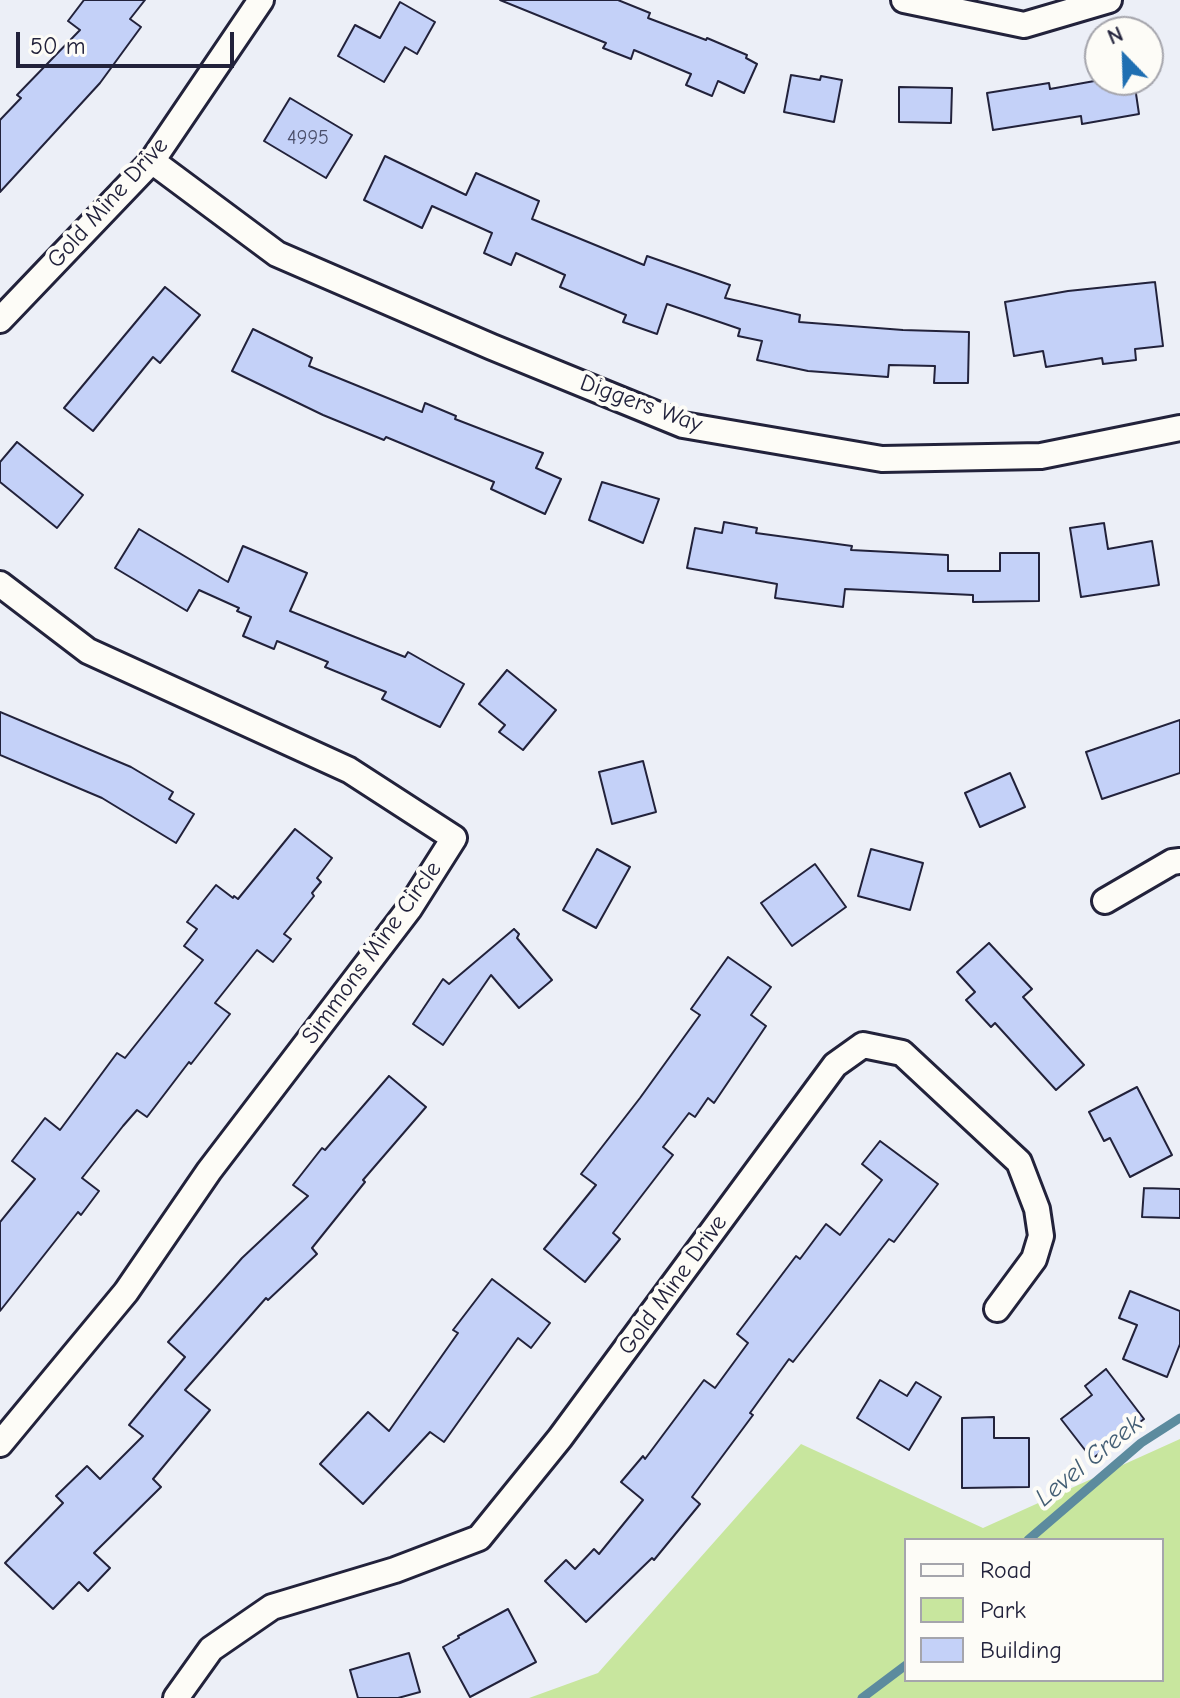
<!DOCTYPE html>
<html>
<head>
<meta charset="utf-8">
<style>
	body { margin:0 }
	#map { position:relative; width:1180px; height:1698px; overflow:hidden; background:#eceff7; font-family:"Comic Neue",sans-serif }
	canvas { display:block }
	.legend { position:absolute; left:904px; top:1538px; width:260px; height:144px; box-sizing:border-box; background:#fdfcf7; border:2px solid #a5a5ac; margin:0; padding:10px 14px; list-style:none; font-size:24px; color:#22223b }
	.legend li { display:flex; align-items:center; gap:16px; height:40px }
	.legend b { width:40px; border:2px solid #a5a5ac }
	.north { position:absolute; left:1084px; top:16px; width:80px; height:80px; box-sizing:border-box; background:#fdfcf7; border:2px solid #a5a5ac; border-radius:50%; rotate:337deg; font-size:22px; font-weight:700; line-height:32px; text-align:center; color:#22223b }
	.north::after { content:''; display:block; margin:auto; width:28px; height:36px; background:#1f6fb2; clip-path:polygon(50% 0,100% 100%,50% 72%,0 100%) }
	.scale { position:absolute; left:16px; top:32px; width:218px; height:36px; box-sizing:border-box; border:4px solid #22223b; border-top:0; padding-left:10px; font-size:24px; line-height:28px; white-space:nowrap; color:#22223b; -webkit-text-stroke:6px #fdfcf7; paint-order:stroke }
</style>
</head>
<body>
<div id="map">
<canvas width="1180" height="1698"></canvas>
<ul class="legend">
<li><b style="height:10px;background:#fdfcf7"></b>Road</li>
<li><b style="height:22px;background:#c8e69e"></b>Park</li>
<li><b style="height:22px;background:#c4d1f8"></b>Building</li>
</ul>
<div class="north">N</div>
<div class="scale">50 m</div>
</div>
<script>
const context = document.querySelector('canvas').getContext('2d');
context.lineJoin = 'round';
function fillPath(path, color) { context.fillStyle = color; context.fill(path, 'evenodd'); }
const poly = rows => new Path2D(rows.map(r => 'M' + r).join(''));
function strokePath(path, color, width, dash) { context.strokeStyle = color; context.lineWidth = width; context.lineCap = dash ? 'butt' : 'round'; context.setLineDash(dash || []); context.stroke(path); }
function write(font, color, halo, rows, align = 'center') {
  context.font = font + ' "Comic Neue",sans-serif'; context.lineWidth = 8; context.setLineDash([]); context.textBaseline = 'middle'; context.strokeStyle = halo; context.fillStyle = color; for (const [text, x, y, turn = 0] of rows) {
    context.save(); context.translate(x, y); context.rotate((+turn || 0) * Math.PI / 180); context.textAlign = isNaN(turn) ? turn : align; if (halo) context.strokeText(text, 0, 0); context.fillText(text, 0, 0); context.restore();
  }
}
fillPath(poly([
	[1180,1439,1180,1698,529,1698,598,1673,801,1444,983,1528],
	[906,1540,1162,1540,1162,1680,906,1680]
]), '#c8e69e');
strokePath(poly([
	[1028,1540,1141,1443,1180,1418],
	[862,1698,906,1665]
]), '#5c8b9e', 9);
const building = poly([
	[84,0,145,0,130,19,141,27,100,83,0,192,0,120,21,98,17,95,80,30,68,21,84,0],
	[500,0,618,0,650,13,648,18,706,40,707,38,747,55,746,58,757,64,744,93,718,81,712,96,686,85,691,74,634,50,631,59,603,48,606,43,500,0],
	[400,2,435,22,417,54,405,47,384,82,338,56,355,25,380,38,400,2],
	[791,75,820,80,821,76,842,80,834,122,784,112,791,75],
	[1100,80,1134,80,1139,114,1082,124,1081,116,993,130,987,93,1049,83,1050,89,1100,80],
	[899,87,952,88,951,123,899,122,899,87],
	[290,98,352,135,326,178,264,141,290,98],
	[385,156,466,195,476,173,539,201,532,219,644,265,647,256,730,285,725,298,800,315,799,322,903,330,969,332,968,383,934,383,935,366,889,365,888,377,808,371,757,360,762,341,738,336,740,329,667,304,657,334,623,322,626,315,560,287,565,275,516,253,511,265,484,253,492,233,432,206,422,228,364,200,385,156],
	[1155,282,1163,346,1135,349,1136,360,1103,364,1102,358,1046,367,1043,351,1014,356,1005,302,1068,291,1155,282],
	[165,287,200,315,160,363,153,357,93,431,64,408,165,287],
	[253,329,312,358,309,366,422,412,425,403,456,416,455,419,543,453,536,468,561,479,545,514,491,489,494,482,386,437,384,440,323,415,232,371,253,329],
	[17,442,83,495,57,528,0,482,0,462,17,442],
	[602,482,659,499,643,543,589,520,602,482],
	[724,522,757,528,756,533,852,546,851,550,948,555,948,571,1000,571,1000,553,1039,553,1039,601,973,602,973,595,845,589,843,607,775,598,777,584,687,568,695,528,722,533,724,522],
	[1104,523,1108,549,1152,541,1159,585,1081,597,1070,528,1104,523],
	[139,529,228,582,243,546,307,573,290,611,405,657,408,652,464,684,440,727,382,699,386,692,325,667,328,662,277,641,274,649,243,636,251,617,237,611,239,608,199,590,187,611,115,568,139,529],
	[507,670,556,710,523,750,499,732,505,725,479,704,507,670],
	[0,712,131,767,173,792,169,799,194,814,176,843,102,798,0,755,0,712],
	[1180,720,1180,773,1102,799,1086,752,1180,720],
	[643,761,656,812,612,824,599,772,643,761],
	[1010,773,1025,807,980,827,965,793,1010,773],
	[295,829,332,858,317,878,321,882,312,893,314,896,284,934,291,939,273,962,257,950,215,1003,230,1014,191,1064,189,1062,147,1117,137,1110,123,1126,82,1178,99,1191,81,1215,78,1212,0,1311,0,1222,35,1179,12,1161,45,1118,60,1130,117,1053,125,1058,203,960,184,946,197,929,187,922,216,885,233,898,234,896,238,899,295,829],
	[597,849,630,867,596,928,563,910,597,849],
	[871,849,923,863,910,910,858,896,871,849],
	[815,864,846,907,792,946,761,903,815,864],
	[514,929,519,934,517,938,552,980,519,1008,491,975,443,1045,413,1024,443,979,449,984,514,929],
	[989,943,1032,989,1023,997,1084,1065,1056,1090,995,1023,991,1027,966,1000,975,992,957,972,989,943],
	[728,957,771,987,751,1015,766,1026,714,1103,708,1098,695,1117,689,1113,663,1147,673,1155,613,1233,620,1239,585,1282,544,1249,596,1185,581,1174,640,1098,700,1015,691,1009,728,957],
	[389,1076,426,1107,363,1180,365,1182,312,1248,317,1254,268,1300,266,1298,185,1390,210,1410,153,1479,161,1487,94,1553,110,1568,88,1591,79,1582,53,1609,5,1563,63,1503,56,1496,87,1466,100,1479,143,1436,129,1425,185,1357,168,1342,242,1258,308,1196,293,1185,322,1148,325,1150,389,1076],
	[1137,1087,1172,1155,1130,1177,1110,1138,1104,1141,1089,1112,1137,1087],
	[880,1141,938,1184,894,1242,889,1239,793,1362,789,1359,750,1413,753,1415,692,1497,700,1504,654,1560,652,1558,586,1622,545,1581,566,1560,575,1569,594,1549,599,1554,643,1500,621,1482,643,1456,645,1459,704,1380,715,1388,748,1343,737,1334,796,1256,800,1259,826,1224,840,1235,882,1180,862,1164,880,1141],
	[1144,1188,1180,1189,1180,1218,1142,1217,1144,1188],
	[492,1279,550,1323,531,1348,518,1338,444,1442,430,1432,363,1504,320,1464,368,1412,389,1431,458,1333,453,1330,492,1279],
	[1130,1291,1180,1311,1180,1344,1167,1377,1123,1359,1137,1325,1119,1318,1130,1291],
	[1106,1369,1144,1419,1092,1459,1061,1419,1092,1395,1085,1386,1106,1369],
	[880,1380,907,1396,916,1382,941,1397,909,1450,857,1418,880,1380],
	[994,1417,994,1438,1029,1438,1029,1487,962,1488,962,1418,994,1417],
	[508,1609,536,1662,470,1697,443,1647,459,1638,458,1636,508,1609],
	[409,1653,420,1692,398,1698,358,1698,350,1670,409,1653]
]);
fillPath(building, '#c4d1f8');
strokePath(building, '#22223b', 2);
const minor = poly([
	[904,0,1024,25,1109,0],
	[152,161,277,254,492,347,683,425,882,459,1041,456,1180,428],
	[0,320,152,161,261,0],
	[0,584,88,651,349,770,454,838,409,909,209,1171,126,1292,0,1444],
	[1105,901,1172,862,1180,861],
	[176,1698,211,1649,272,1607,395,1570,479,1538,560,1438,835,1065,863,1045,902,1053,1019,1162,1037,1209,1041,1236,1034,1259,997,1309]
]);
strokePath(minor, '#22223b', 30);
strokePath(minor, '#fdfcf7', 24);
write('20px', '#4a4e6a', null, [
	["4995",308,138]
]);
write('24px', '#22223b', '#fdfcf7', [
	["Gold Mine Drive",108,203,-48],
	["Diggers Way",641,404,20],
	["Simmons Mine Circle",372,953,-54],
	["Gold Mine Drive",673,1285,-54]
]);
write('italic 26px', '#445f75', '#fdfcf7', [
	["Level Creek",1089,1461,-39]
]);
</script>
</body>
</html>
